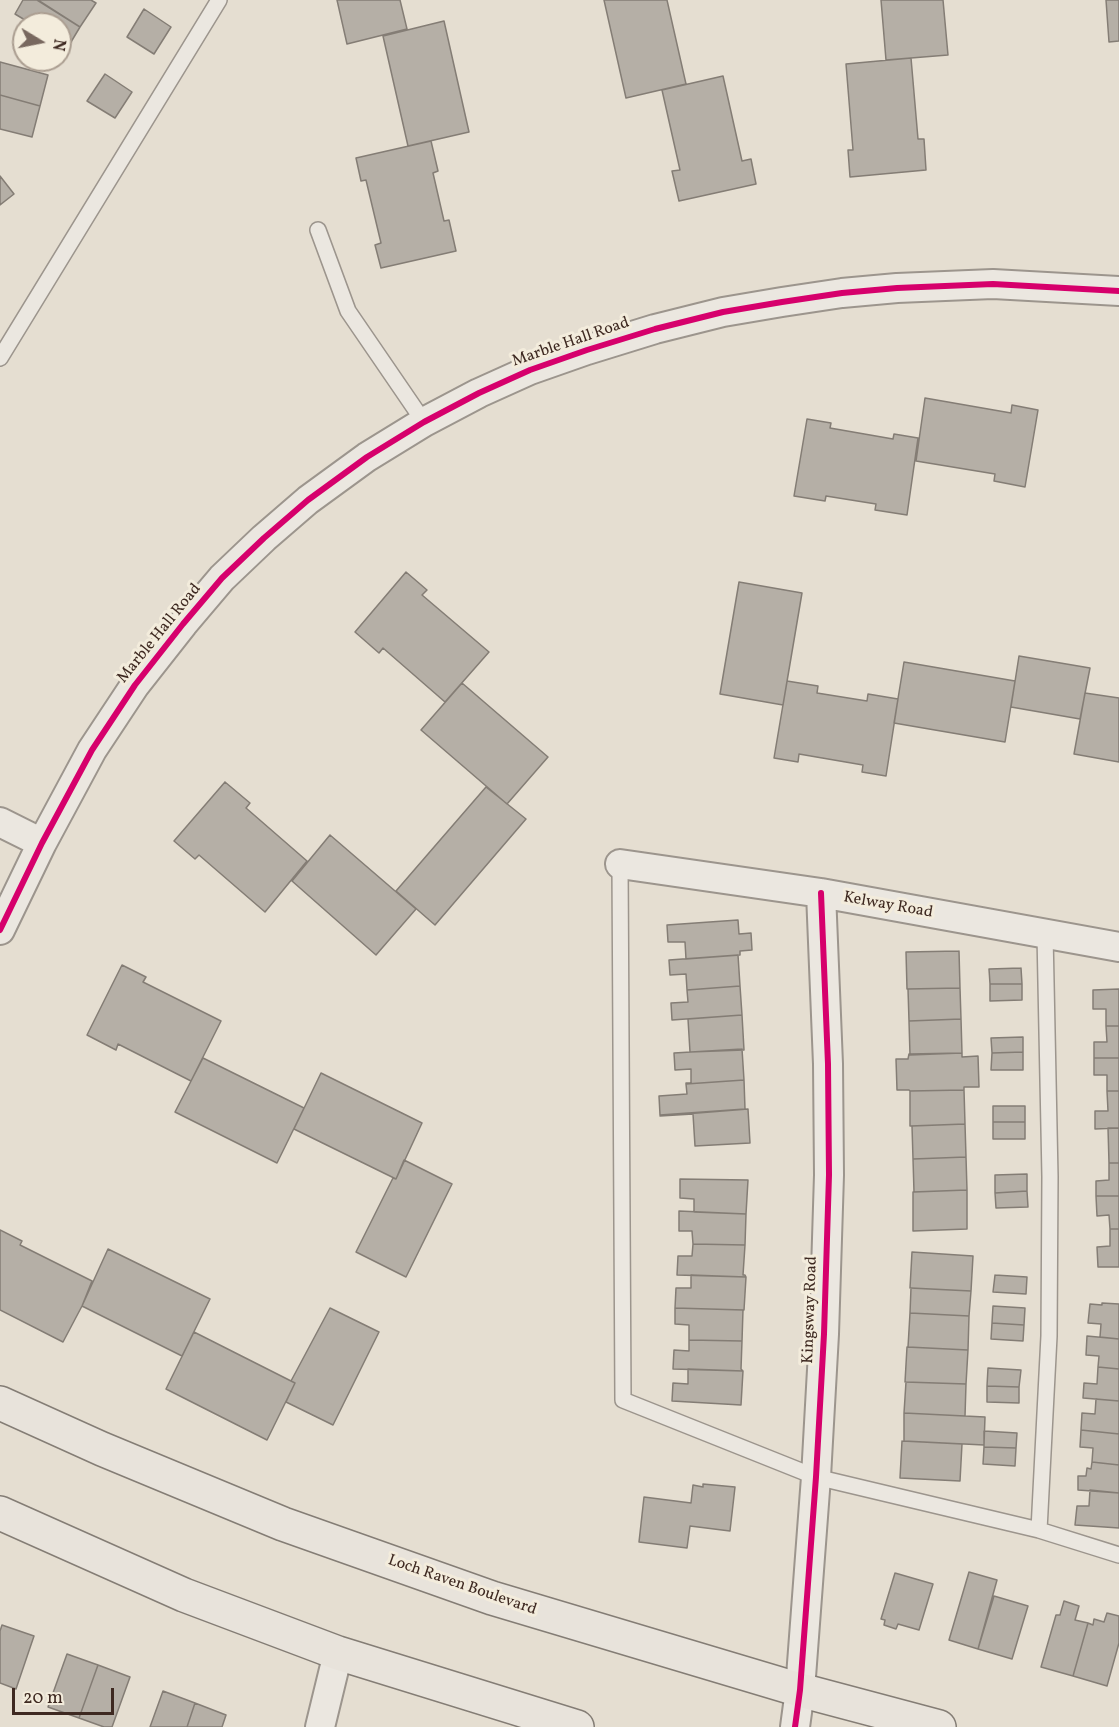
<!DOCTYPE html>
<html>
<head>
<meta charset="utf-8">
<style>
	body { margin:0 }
	#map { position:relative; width:1119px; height:1727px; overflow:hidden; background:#e5ded1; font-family:Vollkorn,serif }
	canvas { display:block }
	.north { position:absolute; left:12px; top:12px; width:60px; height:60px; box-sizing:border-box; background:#f3ecdc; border:2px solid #ab9e91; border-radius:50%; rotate:100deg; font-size:16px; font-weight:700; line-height:24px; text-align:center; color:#3e2921 }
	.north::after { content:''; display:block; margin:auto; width:21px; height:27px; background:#78685f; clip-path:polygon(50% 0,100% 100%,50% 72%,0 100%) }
	.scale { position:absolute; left:12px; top:1688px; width:102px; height:27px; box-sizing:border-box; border:3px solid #3e2921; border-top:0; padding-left:8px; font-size:18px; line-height:21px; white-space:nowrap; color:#3e2921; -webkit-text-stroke:4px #f3ecdc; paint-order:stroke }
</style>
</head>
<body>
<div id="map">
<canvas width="1119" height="1727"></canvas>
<div class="north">N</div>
<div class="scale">20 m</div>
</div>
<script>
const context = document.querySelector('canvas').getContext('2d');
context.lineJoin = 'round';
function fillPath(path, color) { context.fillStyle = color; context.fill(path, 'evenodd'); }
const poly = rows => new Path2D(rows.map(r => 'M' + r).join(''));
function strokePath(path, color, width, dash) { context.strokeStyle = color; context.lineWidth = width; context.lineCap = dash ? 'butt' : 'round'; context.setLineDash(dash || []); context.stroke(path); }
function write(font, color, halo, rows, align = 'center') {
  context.font = font + ' Vollkorn,serif'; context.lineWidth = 6; context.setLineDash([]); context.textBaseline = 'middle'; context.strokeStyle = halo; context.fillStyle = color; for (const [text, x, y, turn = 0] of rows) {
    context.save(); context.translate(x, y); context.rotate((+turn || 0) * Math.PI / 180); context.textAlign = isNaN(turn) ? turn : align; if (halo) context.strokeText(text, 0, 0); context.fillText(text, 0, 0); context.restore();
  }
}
const building = poly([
	[23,0,37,0,80,27,65,52,60,49,60,24,22,25,25,20,15,14,23,0],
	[38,0,91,0,96,3,80,27,38,0],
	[337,0,400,0,407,29,347,44,337,0],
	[604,0,667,0,686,84,626,98,604,0],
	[881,0,943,0,948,55,886,60,881,0],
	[1106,0,1119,0,1119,41,1109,42,1106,0],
	[144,9,171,27,154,54,127,37,144,9],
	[444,21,469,132,408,146,383,36,444,21],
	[911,58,918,139,924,139,926,170,850,177,848,150,853,150,846,64,911,58],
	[0,62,48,75,40,106,0,95,0,62],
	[105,74,132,92,115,118,87,101,105,74],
	[723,76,742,161,751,159,756,184,679,201,672,171,680,170,662,90,723,76],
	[0,95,40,106,32,137,0,129,0,95],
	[431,141,438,171,433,173,444,221,449,220,456,251,381,268,375,245,381,243,366,180,361,181,356,158,431,141],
	[0,176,14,194,0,205,0,176],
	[925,398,1011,413,1012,405,1038,410,1025,487,994,481,995,474,916,461,925,398],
	[807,419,831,423,830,428,893,439,894,434,918,438,907,515,875,510,876,504,826,496,825,501,794,496,807,419],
	[406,572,427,590,422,595,489,652,445,702,383,648,379,653,355,632,406,572],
	[739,582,802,593,783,705,720,694,739,582],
	[1019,656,1090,668,1080,719,1011,707,1019,656],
	[904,662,1015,681,1005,742,894,723,904,662],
	[787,681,818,686,817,693,867,701,868,694,898,699,886,776,862,772,863,765,799,754,798,762,774,758,787,681],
	[462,683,548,757,507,804,421,730,462,683],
	[1085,693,1119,698,1119,762,1074,754,1085,693],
	[225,782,250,803,246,808,307,861,265,912,199,855,195,859,174,841,225,782],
	[486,787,526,819,435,925,396,891,486,787],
	[330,835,416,909,376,955,292,881,330,835],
	[738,920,739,934,751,933,752,950,740,951,740,955,686,959,685,942,668,942,667,925,738,920],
	[959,951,960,988,907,989,906,952,959,951],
	[738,955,740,986,687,990,686,974,670,975,669,960,738,955],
	[122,965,146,977,143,982,221,1021,191,1081,118,1044,116,1050,87,1035,122,965],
	[1021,968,1022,984,990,984,989,969,1021,968],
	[990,984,1022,984,1022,1000,990,1001,990,984],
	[740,986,742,1015,672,1020,671,1003,688,1002,687,990,740,986],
	[960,988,961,1019,909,1021,908,989,960,988],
	[1119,989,1119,1026,1106,1026,1106,1009,1093,1009,1093,990,1119,989],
	[742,1015,744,1050,690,1052,688,1019,742,1015],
	[961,1019,962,1053,910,1055,909,1021,961,1019],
	[1106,1026,1119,1026,1119,1058,1094,1058,1094,1042,1107,1042,1106,1026],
	[1023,1037,1023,1052,992,1053,991,1038,1023,1037],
	[742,1049,744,1080,686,1084,686,1083,691,1083,691,1069,675,1070,674,1053,742,1049],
	[1023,1052,1023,1070,991,1070,992,1053,1023,1052],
	[962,1053,962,1057,978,1056,979,1087,964,1087,964,1090,910,1091,909,1090,897,1090,896,1059,908,1059,909,1054,962,1053],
	[203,1058,304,1108,277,1163,175,1112,203,1058],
	[1094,1058,1119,1058,1119,1091,1107,1091,1107,1075,1094,1075,1094,1058],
	[321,1073,422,1123,396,1179,294,1129,321,1073],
	[744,1080,745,1109,660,1115,659,1096,687,1094,686,1084,744,1080],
	[964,1090,965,1124,910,1126,910,1091,964,1090],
	[1107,1091,1119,1091,1119,1128,1095,1129,1095,1111,1108,1111,1107,1091],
	[993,1106,1025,1106,1025,1122,993,1122,993,1106],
	[748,1109,750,1143,695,1146,693,1114,660,1116,748,1109],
	[993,1122,1025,1122,1025,1139,993,1139,993,1122],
	[965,1124,966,1157,913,1159,912,1126,965,1124],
	[1108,1128,1119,1128,1119,1163,1109,1163,1108,1128],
	[966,1157,967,1190,914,1192,913,1159,966,1157],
	[404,1160,452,1184,406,1277,356,1252,393,1178,396,1179,404,1160],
	[1109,1163,1119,1163,1119,1196,1096,1196,1096,1181,1109,1180,1109,1163],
	[1027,1174,1027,1191,995,1193,995,1175,1027,1174],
	[680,1179,748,1180,746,1214,694,1212,694,1199,680,1198,680,1179],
	[967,1190,967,1229,913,1231,913,1192,967,1190],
	[1027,1191,1028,1207,996,1208,995,1193,1027,1191],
	[1096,1196,1119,1196,1119,1229,1110,1229,1109,1215,1097,1216,1096,1196],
	[679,1211,746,1214,745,1245,693,1244,692,1231,679,1231,679,1211],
	[1110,1229,1119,1229,1119,1267,1098,1267,1097,1247,1110,1246,1110,1229],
	[0,1230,22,1241,20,1245,92,1281,82,1306,63,1342,0,1310,0,1230],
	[693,1244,745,1245,743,1275,745,1275,746,1277,677,1275,678,1256,692,1256,693,1244],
	[108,1249,210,1299,182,1356,82,1306,108,1249],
	[912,1252,973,1256,971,1291,910,1288,912,1252],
	[691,1275,746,1277,744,1310,675,1308,676,1288,691,1288,691,1275],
	[995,1275,1027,1277,1026,1294,993,1292,995,1275],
	[911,1288,971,1291,969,1316,910,1313,911,1288],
	[1102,1303,1119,1304,1119,1339,1100,1337,1101,1324,1088,1323,1090,1304,1102,1305,1102,1303],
	[993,1306,1025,1308,1024,1325,992,1323,993,1306],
	[330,1308,379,1332,333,1425,286,1402,295,1383,291,1381,330,1308],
	[675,1308,743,1310,742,1341,689,1340,689,1325,675,1324,675,1308],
	[910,1313,969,1316,968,1350,908,1347,910,1313],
	[992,1323,1024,1325,1023,1341,991,1339,992,1323],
	[194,1332,295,1383,267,1440,166,1389,194,1332],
	[1087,1336,1119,1339,1119,1369,1098,1367,1099,1356,1086,1355,1087,1336],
	[689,1340,742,1341,741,1369,743,1371,673,1369,674,1350,689,1351,689,1340],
	[907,1347,968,1350,966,1384,905,1382,907,1347],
	[1098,1367,1119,1369,1119,1401,1083,1398,1084,1383,1097,1384,1098,1367],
	[988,1368,1021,1370,1019,1387,987,1386,988,1368],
	[688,1369,743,1371,741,1405,672,1401,673,1383,688,1384,688,1369],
	[906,1382,966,1384,965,1416,904,1413,906,1382],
	[987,1386,1019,1387,1019,1403,987,1402,987,1386],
	[1096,1399,1119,1401,1119,1434,1081,1430,1082,1413,1095,1414,1096,1399],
	[904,1413,985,1417,984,1445,904,1441,904,1413],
	[1081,1430,1119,1434,1119,1465,1092,1462,1093,1448,1080,1447,1081,1430],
	[984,1431,1017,1433,1016,1448,984,1447,984,1431],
	[902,1441,962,1444,960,1481,900,1478,902,1441],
	[984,1447,1016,1448,1015,1466,983,1464,984,1447],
	[1092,1462,1119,1465,1119,1493,1078,1490,1078,1476,1086,1476,1087,1468,1091,1469,1092,1462],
	[703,1484,735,1487,730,1531,690,1526,687,1548,639,1542,644,1497,691,1503,693,1485,703,1487,703,1484],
	[1090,1490,1119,1493,1119,1528,1075,1525,1077,1506,1089,1506,1090,1490],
	[969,1572,997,1580,978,1649,949,1640,969,1572],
	[895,1573,933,1584,919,1630,898,1624,896,1629,884,1625,885,1620,881,1619,895,1573],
	[994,1596,1028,1606,1012,1659,978,1649,994,1596],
	[1064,1601,1079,1606,1075,1620,1088,1623,1073,1676,1041,1667,1056,1615,1060,1615,1064,1601],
	[1107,1613,1119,1616,1119,1643,1107,1686,1073,1676,1088,1623,1093,1625,1094,1619,1104,1622,1107,1613],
	[2,1625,34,1636,16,1689,0,1683,0,1631,2,1625],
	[67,1654,98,1665,79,1718,48,1707,67,1654],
	[98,1665,130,1677,112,1727,104,1727,79,1718,98,1665],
	[163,1691,195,1703,187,1727,150,1727,163,1691],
	[195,1703,226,1715,222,1727,187,1727,195,1703]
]);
fillPath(building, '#b5afa6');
strokePath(building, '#847d75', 1.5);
const service = poly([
	[318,230,348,311,424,422],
	[0,358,219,0],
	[620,864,623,1400,816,1477,1039,1530,1119,1555],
	[1039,1530,1049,1336,1050,1177,1045,934]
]);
const minor = poly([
	[0,822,42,843],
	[620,864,821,893,1119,947],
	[0,930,42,843,92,750,135,685,183,624,222,578,264,538,308,500,367,457,424,422,479,393,530,370,587,350,655,329,723,312,782,302,842,293,897,288,993,284,1119,291],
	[320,1727,338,1653],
	[795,1727,800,1690,816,1477,824,1334,829,1175,828,1064,821,893]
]);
const primary = poly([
	[0,1403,102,1449,283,1524,492,1598,800,1690,939,1727],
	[0,1513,184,1595,338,1653,577,1727]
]);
strokePath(service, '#9c958d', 18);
strokePath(minor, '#9c958d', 32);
strokePath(primary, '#847d75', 36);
strokePath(service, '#ebe7e0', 15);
strokePath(minor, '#ebe7e0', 28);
strokePath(primary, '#e8e3db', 33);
strokePath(poly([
	[0,930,42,843,92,750,135,685,183,624,222,578,264,538,308,500,367,457,424,422,479,393,530,370,587,350,655,329,723,312,782,302,842,293,897,288,993,284,1119,291],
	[795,1727,800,1690,816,1477,824,1334,829,1175,828,1064,821,893]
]), '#d6006c', 6);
write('16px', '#3e2921', '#f3ecdc', [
	["Marble Hall Road",571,343,-19],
	["Marble Hall Road",160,634,-51],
	["Kelway Road",888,906,10],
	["Kingsway Road",811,1310,-88],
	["Loch Raven Boulevard",462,1586,19]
]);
</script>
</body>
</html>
